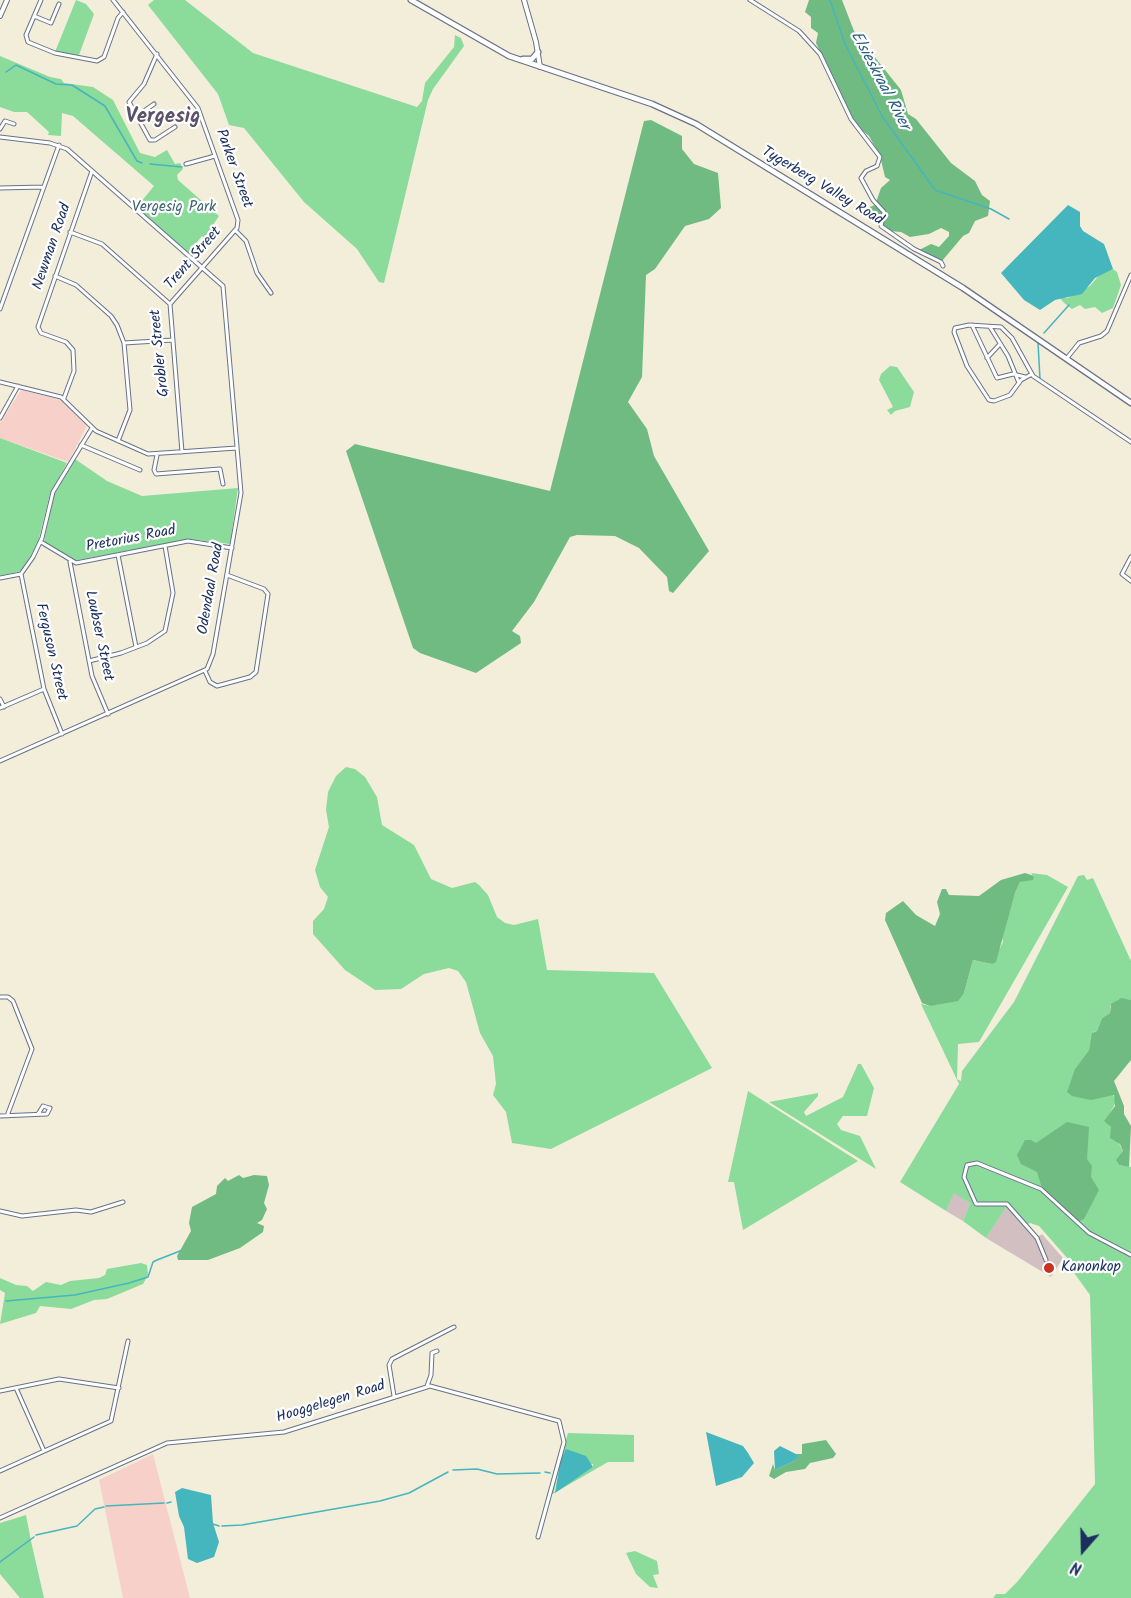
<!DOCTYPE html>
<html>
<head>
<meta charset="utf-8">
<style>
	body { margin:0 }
	#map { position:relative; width:1131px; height:1598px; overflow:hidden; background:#f3eeda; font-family:Kalam,sans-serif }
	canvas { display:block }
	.north { position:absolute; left:1053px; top:1520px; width:60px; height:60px; -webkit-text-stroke:4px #fff; paint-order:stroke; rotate:200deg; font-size:16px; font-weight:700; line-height:24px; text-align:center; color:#1b2f5e }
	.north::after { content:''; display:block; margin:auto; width:21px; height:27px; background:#1b2f5e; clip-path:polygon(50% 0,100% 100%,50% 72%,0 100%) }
</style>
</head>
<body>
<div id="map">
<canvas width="1131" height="1598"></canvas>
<div class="north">N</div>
</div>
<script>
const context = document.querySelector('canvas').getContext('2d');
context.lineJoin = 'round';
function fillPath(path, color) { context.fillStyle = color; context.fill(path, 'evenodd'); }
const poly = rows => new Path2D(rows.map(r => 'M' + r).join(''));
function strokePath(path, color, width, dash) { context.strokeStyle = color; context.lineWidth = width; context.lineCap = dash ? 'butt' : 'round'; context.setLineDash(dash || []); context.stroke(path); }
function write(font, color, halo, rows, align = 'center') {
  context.font = font + ' Kalam,sans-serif'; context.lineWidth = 4.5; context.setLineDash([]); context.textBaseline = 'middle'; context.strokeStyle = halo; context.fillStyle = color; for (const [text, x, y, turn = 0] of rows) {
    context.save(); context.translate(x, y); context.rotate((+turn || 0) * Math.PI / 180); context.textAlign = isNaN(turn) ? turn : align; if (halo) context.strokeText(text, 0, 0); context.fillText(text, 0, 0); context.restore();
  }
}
fillPath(poly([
	[21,390,61,400,87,426,68,462,0,438,0,423],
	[153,1454,190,1598,123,1598,99,1480]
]), '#f7d1c9');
fillPath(poly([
	[954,1192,970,1203,963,1221,946,1211],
	[1006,1206,1035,1239,1042,1234,1063,1258,1051,1277,986,1238]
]), '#d2bfc1');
fillPath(poly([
	[76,0,86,4,94,14,79,55,55,52],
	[154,0,185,0,253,53,417,107,422,101,425,83,454,47,455,35,461,38,464,46,433,89,428,100,384,283,379,282,357,249,304,202,244,128,229,125,218,94,148,5],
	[0,56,50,77,61,79,64,83,93,87,113,100,140,153,155,157,167,150,175,164,180,163,183,169,177,175,178,180,219,216,204,238,202,236,188,253,136,208,154,186,73,116,62,113,61,136,48,135,49,132,27,112,14,112,0,107],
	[1113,269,1117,272,1121,285,1113,308,1102,313,1095,307,1085,309,1080,305,1072,309,1063,302,1060,298,1068,298,1090,286,1100,274],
	[890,366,897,367,914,392,910,407,895,411,891,415,887,410,893,407,879,380,881,374],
	[0,438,67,463,50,494,37,546,21,571,0,576],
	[75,459,107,481,142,496,238,488,230,544,189,539,73,561,44,541,54,495],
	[346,767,355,769,365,777,377,797,382,825,414,845,431,879,452,888,475,882,479,885,488,895,497,917,505,923,514,925,538,919,547,970,654,973,712,1068,551,1149,512,1143,506,1112,493,1095,496,1084,493,1056,480,1033,466,982,458,971,449,968,424,974,401,989,375,990,345,970,313,934,313,921,324,909,328,897,320,887,315,870,329,827,326,810,328,792,336,776],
	[1031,873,1047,875,1068,887,979,1042,958,1044,957,1079,961,1081,962,1071,1014,1002,1078,876,1084,875,1087,880,1093,878,1131,961,1131,1000,1119,999,1110,1006,1110,1013,1102,1018,1097,1031,1093,1032,1089,1050,1076,1068,1068,1090,1083,1098,1113,1095,1116,1102,1110,1113,1109,1124,1123,1151,1117,1161,1119,1165,1131,1167,1131,1598,993,1598,996,1594,1005,1594,1018,1581,1095,1484,1090,1295,1067,1263,1068,1259,1039,1226,1030,1223,1023,1226,1006,1207,986,1238,963,1221,970,1203,954,1193,946,1211,900,1182,959,1084,921,1004,930,1006,964,993,973,960,992,964,1003,942,1002,935,1015,893,1020,882,1034,877],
	[858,1064,861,1064,874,1088,867,1116,843,1116,837,1124,841,1130,860,1136,876,1169,769,1102,818,1093,818,1096,804,1112,806,1116,843,1097],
	[748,1091,858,1161,743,1230,734,1182,728,1182],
	[141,1263,147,1265,148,1275,143,1284,107,1299,94,1300,71,1309,40,1306,36,1313,0,1324,5,1293,0,1290,0,1278,16,1285,27,1286,33,1291,46,1282,61,1285,70,1281,99,1278,105,1275,107,1269],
	[568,1433,634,1435,634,1462,608,1462,549,1496],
	[560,1462,593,1464,593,1467,554,1492],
	[26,1515,31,1541,44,1598,20,1598,0,1574,0,1523],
	[635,1551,657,1561,659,1574,653,1575,658,1588,650,1587,636,1574,626,1553]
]), '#8bdb9a');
fillPath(poly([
	[809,0,842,0,854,31,901,90,908,114,916,119,951,163,975,181,982,195,990,201,988,216,975,221,969,233,963,236,942,261,927,256,919,250,931,244,939,247,949,236,949,232,941,228,929,234,910,237,901,232,889,231,867,208,875,205,881,188,890,180,885,177,880,156,869,136,859,128,844,103,816,43,818,33,811,28,811,17,805,12],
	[651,120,682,136,682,149,694,164,718,173,721,208,709,219,685,226,655,269,646,275,642,377,628,402,647,429,654,456,709,551,673,593,669,591,667,577,639,548,615,536,577,535,570,537,534,602,512,631,520,636,521,643,476,673,420,653,413,648,346,451,355,444,550,491,644,121],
	[1025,873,1034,876,1033,880,1020,882,1015,893,996,962,992,964,973,960,964,993,958,1001,930,1006,922,1003,885,920,886,913,903,901,916,915,935,926,940,914,937,902,942,889,946,889,949,895,979,896,1001,880],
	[1121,998,1131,1000,1131,1060,1114,1081,1124,1106,1124,1114,1131,1126,1129,1167,1119,1165,1116,1160,1123,1151,1120,1144,1110,1138,1111,1127,1104,1121,1115,1106,1114,1095,1091,1100,1072,1096,1067,1092,1075,1069,1089,1050,1092,1033,1097,1031,1102,1018,1110,1013,1111,1004],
	[1067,1122,1089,1127,1087,1159,1092,1166,1091,1177,1099,1190,1084,1219,1078,1222,1042,1188,1037,1172,1021,1164,1017,1155,1025,1140,1031,1140,1036,1143],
	[239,1175,243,1178,254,1175,267,1176,269,1185,264,1203,267,1209,262,1220,257,1223,264,1226,263,1232,240,1248,208,1260,178,1260,177,1256,191,1231,189,1223,192,1207,216,1194,217,1186,225,1178,228,1181],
	[826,1440,836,1454,833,1458,810,1463,805,1469,786,1472,774,1479,769,1476,773,1464,775,1470,796,1460,797,1454,802,1454,802,1444]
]), '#70bb82');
fillPath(poly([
	[1068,205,1080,212,1080,226,1083,231,1104,244,1113,269,1095,278,1082,294,1055,300,1040,310,1024,300,1001,273],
	[706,1432,743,1446,748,1453,754,1463,742,1477,716,1486],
	[780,1446,798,1455,796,1460,775,1470,774,1451],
	[566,1449,586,1456,593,1467,555,1493,560,1462],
	[182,1488,211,1495,213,1523,219,1542,214,1557,197,1563,188,1559,184,1527,179,1516,175,1492]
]), '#45b5be');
strokePath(poly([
	[830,0,845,44,882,116,935,190,991,209,1009,219],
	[6,72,16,65,56,84,72,85,105,106,137,161,142,163],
	[150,164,182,167],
	[1044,333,1069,305],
	[1038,343,1040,379],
	[6,1301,75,1295,129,1283,148,1277,153,1262,157,1260,180,1251],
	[453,1470,477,1469,497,1474,540,1473],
	[545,1472,550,1473],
	[167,1503,171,1502],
	[106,1506,164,1503],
	[213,1524,219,1526],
	[222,1526,242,1525,380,1501,409,1493,448,1472],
	[36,1535,77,1526,95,1509,104,1507],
	[0,1562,34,1537]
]), '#45b5be', 1.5);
const street = poly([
	[41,0,26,35,28,42,55,53,97,61,104,57,118,18,123,12],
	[113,0,198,108,238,220,237,228,170,304],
	[750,0,799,31,820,54,851,119,880,157,877,166,866,171,861,178,873,200,884,212,881,226,914,249,941,262,943,266],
	[34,16,51,23,59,4],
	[157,54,144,84,129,102,150,140,155,140,175,127],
	[137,116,154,104],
	[0,129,5,121,14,124],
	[0,137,50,143,67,149,223,286,241,493,213,654,207,669,0,761],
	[186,164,215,156],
	[0,188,43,187],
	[235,230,246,241,257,273,271,293],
	[70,232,102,244,170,304,182,452],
	[55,276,76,285,111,316,117,325,124,343,130,410,118,441],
	[0,309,59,145],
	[972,325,997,378,1013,374,1025,377],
	[990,327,1008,356,1019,383],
	[124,343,173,340],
	[987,358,1000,344],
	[1067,358,1079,343,1101,336,1107,331,1131,275],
	[1032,374,1021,380,1010,395,994,401,989,400,967,366,954,332,955,328,969,325,1001,327,1012,338,1033,376,1131,442],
	[0,382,61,397,96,431,148,454,237,448],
	[64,398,74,371,73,350,66,342,41,333,38,327,92,171],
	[0,418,18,386],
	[81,445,140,470],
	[157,455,154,470,156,474,220,469,223,484],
	[41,542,76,563,188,541,232,548],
	[118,555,136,647],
	[1131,557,1122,574,1131,581],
	[70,562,92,676,108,714],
	[21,574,44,689,62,734],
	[0,578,21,574,33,557,42,538,53,492,92,428],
	[89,661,121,653,147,643,165,631,173,593,165,546],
	[205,671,210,682,217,686,250,677,256,672,268,594,264,589,227,575],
	[0,699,4,707],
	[0,708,44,689],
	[0,997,8,997,13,1001,32,1049,7,1116],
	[38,1114,43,1106,49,1108],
	[0,1116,47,1114,50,1108],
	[0,1211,22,1216,76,1210,91,1212,123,1202],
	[1046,1260,1037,1238,1007,1204,976,1204,964,1177,967,1165,977,1163,1041,1189,1089,1233,1131,1255],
	[427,1386,431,1375,432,1353,437,1351],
	[16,1388,44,1451],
	[0,1391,59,1379,119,1388],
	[394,1396,389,1365,392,1359,454,1327],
	[0,1471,111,1421,128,1341],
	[0,1518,167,1443,284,1432,430,1386,559,1421,564,1442,538,1537]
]);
const secondary = poly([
	[524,0,536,42,540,67],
	[0,16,7,0]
]);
const primary = poly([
	[411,0,509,56,652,104,696,124,963,288,1131,403],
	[523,59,532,59,538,52]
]);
strokePath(street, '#677289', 5);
strokePath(secondary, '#677289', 6);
strokePath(primary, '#677289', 7);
strokePath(street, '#fff', 3);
strokePath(secondary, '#fff', 4);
strokePath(primary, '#fff', 4.5);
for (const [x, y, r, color] of [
	[1049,1268,6,"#c8321e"]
]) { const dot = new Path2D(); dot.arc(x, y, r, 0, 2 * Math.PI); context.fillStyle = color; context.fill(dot); strokePath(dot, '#fff', 2); }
write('15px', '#1b2f5e', '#fff', [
	["Parker Street",233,169,70],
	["Tygerberg Valley Road",822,187,31],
	["Newman Road",53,247,-71],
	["Trent Street",194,259,-49],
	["Grobler Street",161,353,-96],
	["Pretorius Road",131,540,-11],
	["Odendaal Road",212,589,-80],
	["Loubser Street",98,636,78],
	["Ferguson Street",50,652,77],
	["Hooggelegen Road",331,1403,-17]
]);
write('15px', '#3d6370', '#fff', [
	["Vergesig Park",174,208]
]);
write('15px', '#1b2f5e', '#fff', [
	["Kanonkop",1061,1268]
], 'left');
write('italic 16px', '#2a5e80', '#fff', [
	["Elsieskraal River",879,81,62]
]);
write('bold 21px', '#5a536a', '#fff', [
	["Vergesig",163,118]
]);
</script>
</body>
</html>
